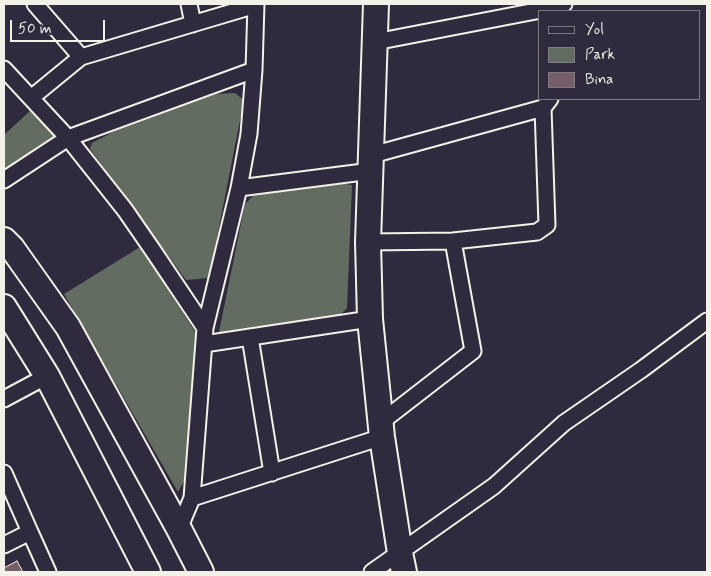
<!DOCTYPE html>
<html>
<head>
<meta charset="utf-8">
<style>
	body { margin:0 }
	#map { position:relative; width:711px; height:576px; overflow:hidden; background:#2f2a3d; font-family:Mynerve,sans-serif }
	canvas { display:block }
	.frame { position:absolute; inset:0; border:5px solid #f4f1e8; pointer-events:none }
	.legend { position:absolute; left:538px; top:10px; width:162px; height:90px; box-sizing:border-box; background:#2f2a3d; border:1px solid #7e7a81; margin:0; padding:6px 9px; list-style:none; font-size:15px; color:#f4f1e8 }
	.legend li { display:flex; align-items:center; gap:10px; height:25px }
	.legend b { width:25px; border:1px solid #7e7a81 }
	.scale { position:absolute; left:10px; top:20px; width:95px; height:22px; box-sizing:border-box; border:2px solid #f4f1e8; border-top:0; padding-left:6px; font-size:15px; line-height:18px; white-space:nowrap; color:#f4f1e8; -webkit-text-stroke:4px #2f2a3d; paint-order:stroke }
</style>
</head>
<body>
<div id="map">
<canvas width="711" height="576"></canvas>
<div class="frame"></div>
<ul class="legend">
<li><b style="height:6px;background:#2f2a3d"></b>Yol</li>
<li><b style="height:14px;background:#636c60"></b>Park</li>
<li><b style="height:14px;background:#765e67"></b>Bina</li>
</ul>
<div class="scale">50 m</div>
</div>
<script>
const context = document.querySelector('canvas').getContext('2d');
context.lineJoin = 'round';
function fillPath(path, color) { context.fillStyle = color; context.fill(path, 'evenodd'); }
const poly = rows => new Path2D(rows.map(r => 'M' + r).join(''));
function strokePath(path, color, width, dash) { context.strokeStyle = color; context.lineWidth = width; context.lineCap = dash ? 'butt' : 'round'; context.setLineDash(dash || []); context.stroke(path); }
fillPath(poly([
	[235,93,244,100,209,278,186,280,90,149,92,143,113,132,216,94],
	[31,110,58,137,4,172,4,135],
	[333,182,352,185,347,308,338,317,218,337,245,204,253,196],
	[140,247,196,333,187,476,178,492,64,294]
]), '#636c60');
const building = poly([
	[17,561,23,572,4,572,4,568,17,561]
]);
fillPath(building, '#765e67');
strokePath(building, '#f4f1e8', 1);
const street = poly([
	[35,4,81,57],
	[189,4,193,24],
	[375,42,541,10,564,4],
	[4,69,68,138,125,210,154,252,205,328],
	[31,98,81,57,256,5],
	[372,155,543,108,550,99],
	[4,180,68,138,254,70],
	[239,188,371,171],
	[368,242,453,241,537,232,547,225,543,108],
	[250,337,272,473],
	[204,344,370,319],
	[4,399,47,376],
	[380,423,473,351,453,241],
	[4,473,30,532,4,545],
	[192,498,382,437],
	[179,529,192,498,205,328,239,188,249,134,254,70,256,4],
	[30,532,48,572],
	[372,572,494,486,564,423,641,370,707,321]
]);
const primary = poly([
	[376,4,368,242,370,319,382,437,400,553,404,572],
	[4,240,12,248,68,327,179,529,201,572],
	[4,307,47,376,148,572]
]);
strokePath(street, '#f4f1e8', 19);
strokePath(primary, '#f4f1e8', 28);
strokePath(street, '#2f2a3d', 15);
strokePath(primary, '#2f2a3d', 24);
</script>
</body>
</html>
